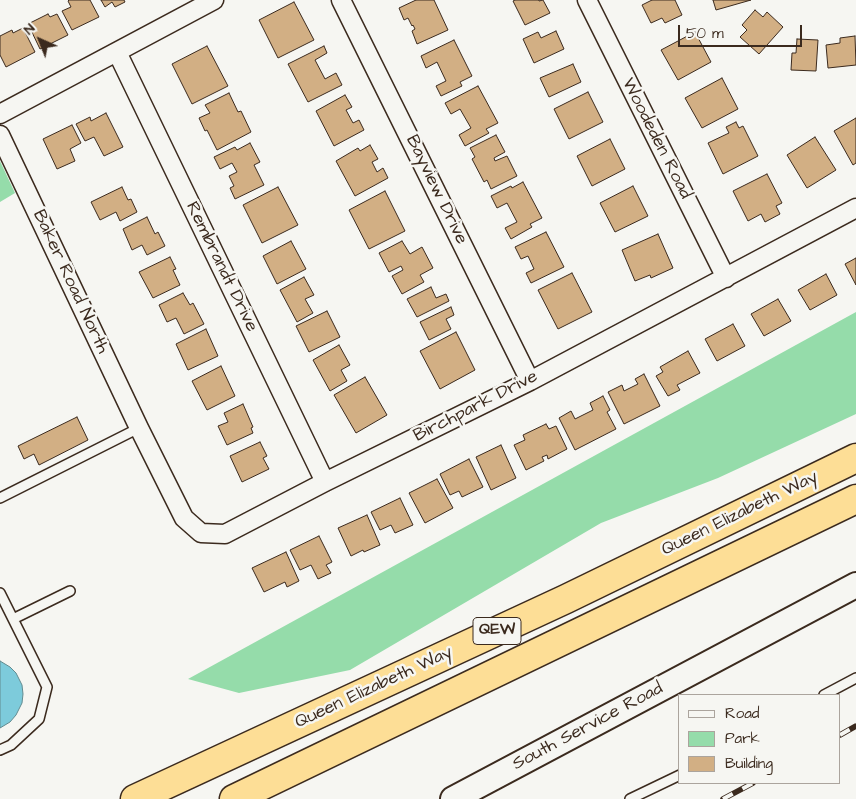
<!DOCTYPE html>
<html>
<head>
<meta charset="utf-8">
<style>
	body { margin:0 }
	#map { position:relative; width:856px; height:799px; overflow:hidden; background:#f6f6f2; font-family:"Architects Daughter",sans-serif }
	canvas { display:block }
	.legend { position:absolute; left:678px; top:694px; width:162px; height:90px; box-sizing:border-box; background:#f6f6f2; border:1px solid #aba49d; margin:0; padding:6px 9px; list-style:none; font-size:15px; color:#3b2a1e }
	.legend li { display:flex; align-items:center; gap:10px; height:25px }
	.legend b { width:25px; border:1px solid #aba49d }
	.north { position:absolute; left:15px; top:15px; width:50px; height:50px; -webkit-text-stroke:4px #f6f6f2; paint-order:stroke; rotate:316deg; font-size:14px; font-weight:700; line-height:20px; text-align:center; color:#3b2a1e }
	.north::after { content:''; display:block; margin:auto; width:18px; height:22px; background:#3b2a1e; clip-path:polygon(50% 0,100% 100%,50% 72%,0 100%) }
	.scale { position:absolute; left:678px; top:25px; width:124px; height:22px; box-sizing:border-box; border:2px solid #3b2a1e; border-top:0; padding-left:6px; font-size:15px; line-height:18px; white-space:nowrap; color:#3b2a1e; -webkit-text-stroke:4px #f6f6f2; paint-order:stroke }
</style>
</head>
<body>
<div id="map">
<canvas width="856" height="799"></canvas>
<ul class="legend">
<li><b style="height:6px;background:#f6f6f2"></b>Road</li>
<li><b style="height:14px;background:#95dcaa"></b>Park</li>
<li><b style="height:14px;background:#d2af84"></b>Building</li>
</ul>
<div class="north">N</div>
<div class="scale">50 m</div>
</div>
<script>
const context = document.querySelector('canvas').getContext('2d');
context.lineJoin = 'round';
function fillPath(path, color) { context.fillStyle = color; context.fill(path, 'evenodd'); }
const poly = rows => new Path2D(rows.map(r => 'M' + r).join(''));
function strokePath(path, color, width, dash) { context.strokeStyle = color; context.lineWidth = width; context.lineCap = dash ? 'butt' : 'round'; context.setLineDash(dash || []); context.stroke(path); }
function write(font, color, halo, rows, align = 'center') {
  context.font = font + ' "Architects Daughter",sans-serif'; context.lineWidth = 5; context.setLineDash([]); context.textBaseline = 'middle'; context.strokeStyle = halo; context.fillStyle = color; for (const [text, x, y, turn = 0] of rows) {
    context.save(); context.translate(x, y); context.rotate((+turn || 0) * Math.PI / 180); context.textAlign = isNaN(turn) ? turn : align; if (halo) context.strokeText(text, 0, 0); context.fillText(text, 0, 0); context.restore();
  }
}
fillPath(poly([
	[0,161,15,193,0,202],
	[856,312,856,414,718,478,601,523,350,670,239,693,188,679]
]), '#95dcaa');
const water = poly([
	[0,661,10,667,16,673,22,685,23,694,22,703,16,715,10,722,0,728,0,661]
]);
fillPath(water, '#7dcbdb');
strokePath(water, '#638b8f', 1);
const building = poly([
	[69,0,90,0,99,17,72,30,62,11,71,7,68,1,69,0],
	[101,0,124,0,125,2,115,7,112,2,105,7,101,0],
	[416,0,434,0,448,30,417,44,412,31,415,29,413,25,412,26,408,18,404,20,399,8,416,0],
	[515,0,539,0,539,1,543,0,550,13,525,25,513,1,515,0],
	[652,0,675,0,682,15,665,23,662,18,651,23,642,5,652,0],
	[713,0,751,0,716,10,713,0],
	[294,2,314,40,278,58,259,20,294,2],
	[755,10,763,17,767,12,783,27,759,54,740,37,747,30,742,25,755,10],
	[48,14,50,17,57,14,68,35,40,49,28,24,48,14],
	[23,28,35,52,6,67,0,55,0,36,12,30,13,33,23,28],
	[556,31,564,49,534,63,523,39,538,32,541,38,556,31],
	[695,32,711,62,678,80,661,50,695,32],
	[855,36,856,65,828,68,826,45,840,43,840,38,855,36],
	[797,39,818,40,816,71,791,70,792,53,796,53,797,39],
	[454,40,472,76,460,82,462,86,441,96,436,86,446,81,437,62,426,68,421,56,454,40],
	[207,46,228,86,192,104,172,64,207,46],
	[324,46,327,53,315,60,325,79,336,73,342,85,308,102,288,64,324,46],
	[573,64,581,82,549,97,540,78,573,64],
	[722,78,738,109,702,128,685,98,722,78],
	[478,86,498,123,486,129,489,133,465,146,459,135,471,128,460,109,451,114,445,103,478,86],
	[588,92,603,122,569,139,554,109,588,92],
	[229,93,238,112,241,111,251,132,217,150,207,130,205,131,199,118,210,113,205,105,229,93],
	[345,95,352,107,346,110,353,123,359,120,364,130,334,146,316,111,345,95],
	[106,113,123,147,104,156,94,137,85,141,76,124,90,117,91,121,106,113],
	[856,118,856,163,853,165,834,131,856,118],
	[736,122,739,128,743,126,758,156,723,174,708,143,729,133,726,127,736,122],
	[72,125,81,143,70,149,75,161,57,169,43,139,72,125],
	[496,135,505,152,494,158,495,161,507,156,517,176,491,189,487,180,484,182,472,159,475,157,470,148,496,135],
	[815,137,836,170,807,188,787,155,815,137],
	[610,139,625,169,592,186,577,156,610,139],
	[250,143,260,162,254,165,264,185,235,199,230,188,234,186,229,176,237,172,232,163,220,169,214,157,235,147,237,150,250,143],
	[370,145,378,159,372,162,377,172,383,168,388,178,355,196,336,161,358,148,360,151,370,145],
	[767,174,782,203,776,206,780,214,765,222,761,214,748,221,733,191,767,174],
	[523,182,542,218,530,224,532,227,511,239,505,228,517,222,507,203,497,208,491,196,511,186,512,188,523,182],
	[633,186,648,216,615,232,600,203,633,186],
	[122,187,128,200,131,199,137,212,120,221,116,212,100,220,91,202,122,187],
	[278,187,298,225,262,243,243,205,278,187],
	[385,191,405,231,369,249,349,210,385,191],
	[147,217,155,234,158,232,165,246,147,255,142,245,132,250,123,229,147,217],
	[546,232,564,267,531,283,526,273,534,269,528,256,521,259,515,247,546,232],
	[658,234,673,268,651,278,650,275,635,281,622,250,658,234],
	[291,241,306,269,277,284,263,256,291,241],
	[402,241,410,254,422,247,433,268,420,275,424,282,402,294,392,276,403,270,401,266,389,272,379,253,402,241],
	[170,257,176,269,173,270,180,285,153,298,139,272,170,257],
	[856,258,856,285,845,264,856,258],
	[572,273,592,312,558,329,538,290,572,273],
	[826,274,837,295,810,310,798,290,826,274],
	[304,277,314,295,305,299,313,313,297,322,280,290,304,277],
	[431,287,436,298,446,294,449,301,417,317,407,299,431,287],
	[183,293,190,305,193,303,204,324,184,334,176,318,167,322,159,305,183,293],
	[778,299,791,321,764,336,751,314,778,299],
	[451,307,454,315,446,319,451,329,429,340,420,322,451,307],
	[327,311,340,337,309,352,296,326,327,311],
	[733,324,745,346,717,361,705,339,733,324],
	[206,329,218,356,188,370,176,344,206,329],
	[456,332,475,370,440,389,420,351,456,332],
	[339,345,350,365,341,370,347,381,330,391,313,360,339,345],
	[688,351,700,373,677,385,680,390,668,396,656,376,663,372,660,367,688,351],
	[221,366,235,396,207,410,192,381,221,366],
	[644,374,660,406,624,424,608,392,622,385,624,391,638,384,635,379,644,374],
	[365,377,387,415,356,433,334,395,365,377],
	[603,396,610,410,607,412,616,429,575,450,559,418,571,411,575,419,593,410,590,403,603,396],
	[243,404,253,427,251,428,253,433,227,445,218,426,228,422,224,413,243,404],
	[77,417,88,440,39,465,34,454,24,459,18,446,77,417],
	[546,424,549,429,556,426,567,449,548,459,547,455,542,457,544,461,526,470,514,445,525,440,523,435,546,424],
	[260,442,267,456,263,458,269,469,242,482,230,456,260,442],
	[501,445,516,478,491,490,476,457,501,445],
	[469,459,483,487,462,497,459,491,450,495,440,474,469,459],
	[437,479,453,508,425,523,409,493,437,479],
	[400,498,413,525,395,533,391,525,380,530,371,512,400,498],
	[367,515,380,545,364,552,363,550,351,556,338,528,367,515],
	[319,536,332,562,326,565,331,573,318,579,311,565,300,570,290,550,319,536],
	[286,552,299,581,287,587,285,582,264,592,252,568,286,552]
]);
fillPath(building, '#d2af84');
strokePath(building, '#3b2a1e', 1);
const lane = poly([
	[0,498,139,428],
	[0,593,47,687,39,719,11,745,0,750],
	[13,619,70,591],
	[824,695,856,678],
	[630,799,680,775]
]);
const street = poly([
	[341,0,530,381],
	[587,0,726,278],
	[117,52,325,482],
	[0,114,214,0],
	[0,135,139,428,184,518,201,533,225,534,325,482,530,381,856,208]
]);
const secondary = poly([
	[453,799,856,585]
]);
const highway = poly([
	[135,799,566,599,856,458],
	[234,799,856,499]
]);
strokePath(lane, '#3b2a1e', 12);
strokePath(street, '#3b2a1e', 21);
strokePath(secondary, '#3b2a1e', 28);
strokePath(highway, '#3b2a1e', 31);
strokePath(lane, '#f6f6f2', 9);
strokePath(street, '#f6f6f2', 18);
strokePath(secondary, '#f6f6f2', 24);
strokePath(highway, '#fdde96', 28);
const rail = poly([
	[840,735,856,726],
	[723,799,753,783]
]);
strokePath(rail, '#3b2a1e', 5.5);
strokePath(rail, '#f6f6f2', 4, [11]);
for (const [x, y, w] of [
	[497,631,48]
]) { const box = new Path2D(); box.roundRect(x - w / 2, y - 13.5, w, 27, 4); context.fillStyle = '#f6f6f2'; context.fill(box); strokePath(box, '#3b2a1e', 1); }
write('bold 16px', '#3b2a1e', null, [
	["QEW",497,631]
]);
write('18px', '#3b2a1e', '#f6f6f2', [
	["Woodeden Road",656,139,63],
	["Bayview Drive",436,190,64],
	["Rembrandt Drive",221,267,64],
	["Baker Road North",70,282,65],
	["Birchpark Drive",476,407,-27],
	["Queen Elizabeth Way",740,514,-26],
	["Queen Elizabeth Way",374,688,-25],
	["South Service Road",588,727,-28]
]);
</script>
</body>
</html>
